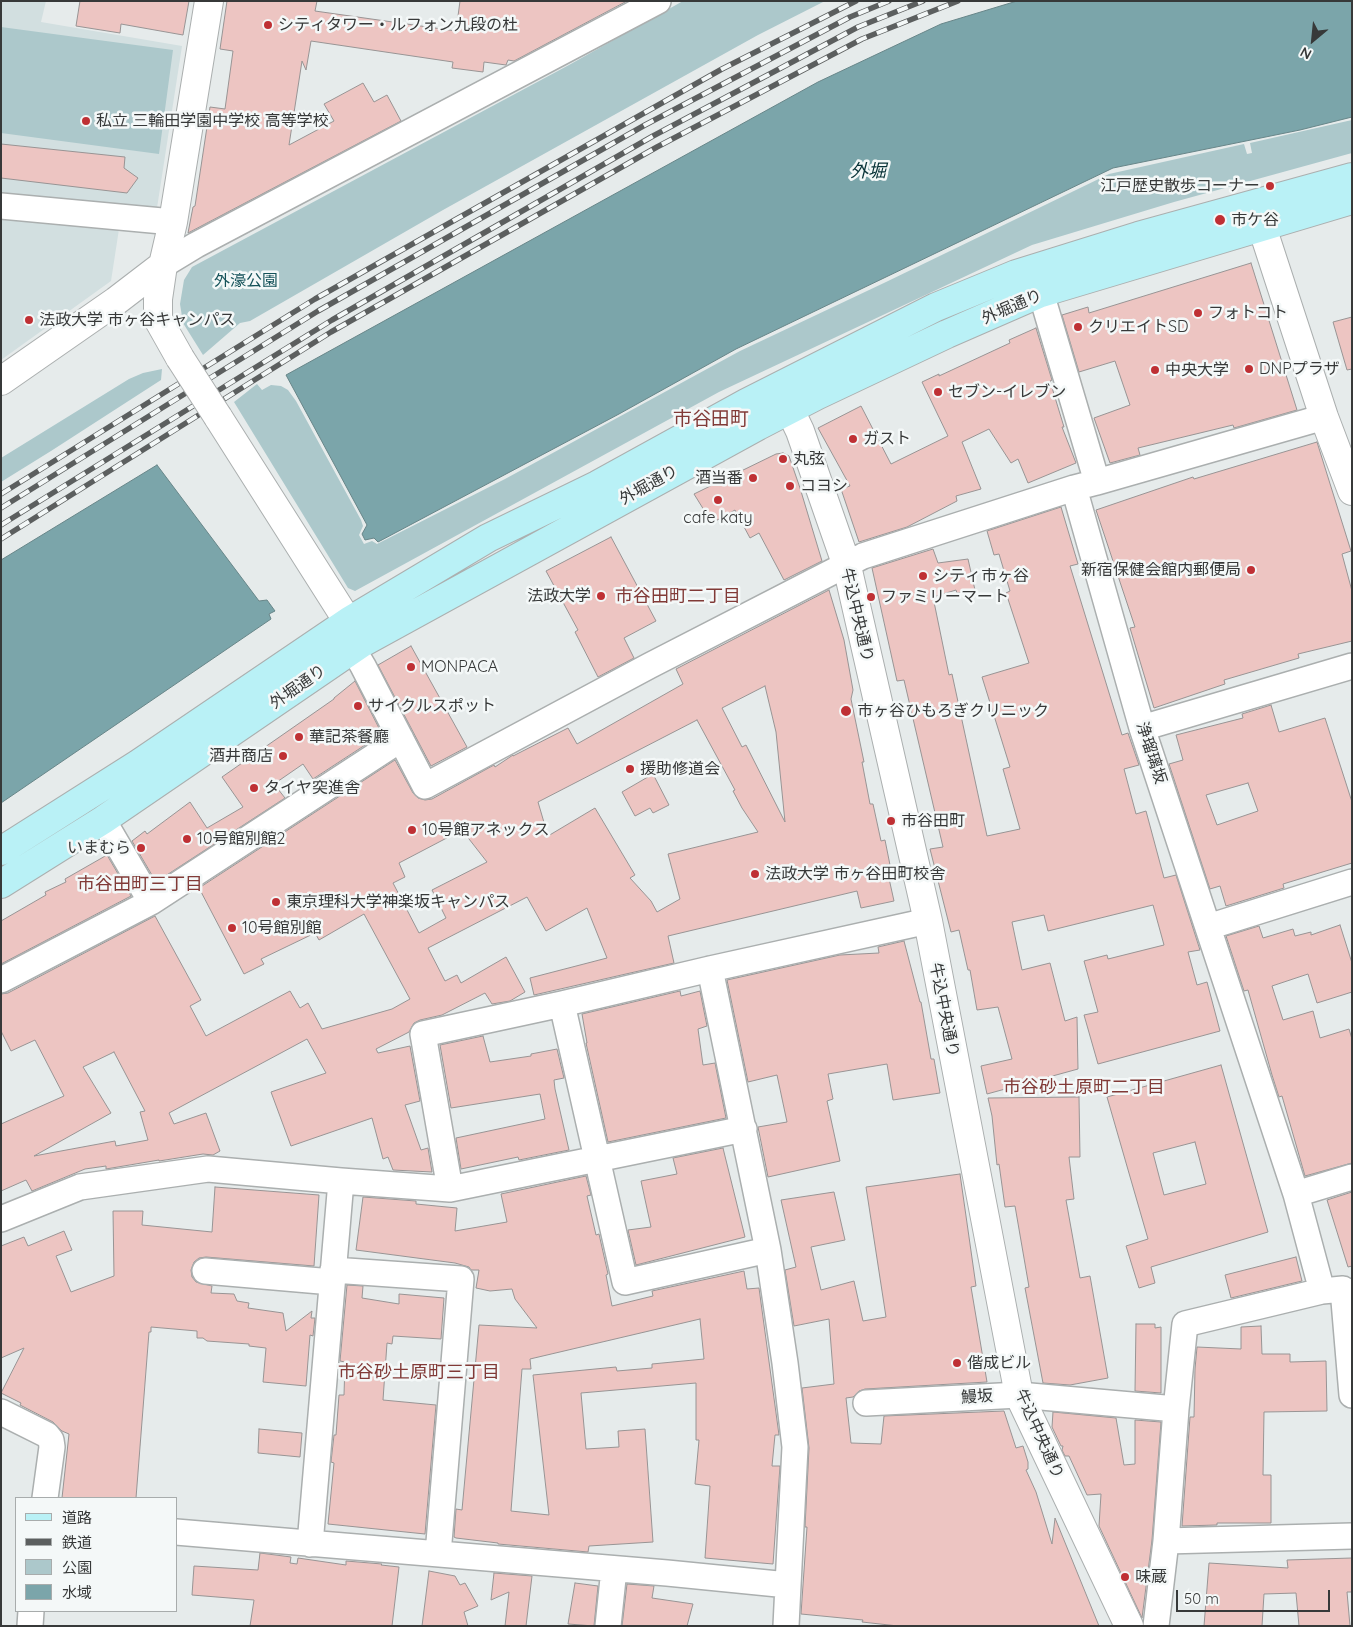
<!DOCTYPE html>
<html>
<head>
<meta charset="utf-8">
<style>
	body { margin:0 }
	#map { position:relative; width:1353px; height:1627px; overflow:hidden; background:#e6ebeb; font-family:Quicksand,"Noto Sans JP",sans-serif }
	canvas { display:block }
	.frame { position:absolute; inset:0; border:2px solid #373939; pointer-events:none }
	.legend { position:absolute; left:15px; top:1497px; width:162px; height:115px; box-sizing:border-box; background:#f4f8f8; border:1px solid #a8acac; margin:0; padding:6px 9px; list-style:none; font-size:15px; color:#373939 }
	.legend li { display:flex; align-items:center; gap:10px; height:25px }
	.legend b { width:25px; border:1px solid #a8acac }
	.north { position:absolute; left:1288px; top:15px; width:50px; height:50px; -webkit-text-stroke:4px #f4f8f8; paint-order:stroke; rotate:208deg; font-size:14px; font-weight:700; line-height:20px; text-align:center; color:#373939 }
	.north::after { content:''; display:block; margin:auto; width:18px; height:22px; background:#373939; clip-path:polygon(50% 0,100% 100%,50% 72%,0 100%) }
	.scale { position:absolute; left:1176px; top:1590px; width:154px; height:22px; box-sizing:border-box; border:2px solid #373939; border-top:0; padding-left:6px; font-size:15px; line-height:18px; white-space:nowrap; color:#373939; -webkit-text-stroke:4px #f4f8f8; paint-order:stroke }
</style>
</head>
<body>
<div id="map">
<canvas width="1353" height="1627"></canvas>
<div class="frame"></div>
<ul class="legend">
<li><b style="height:6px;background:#b9f1f6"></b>道路</li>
<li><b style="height:6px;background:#5c5f5f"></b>鉄道</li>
<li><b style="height:14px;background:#acc8cb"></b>公園</li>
<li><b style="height:14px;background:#7ba5aa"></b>水域</li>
</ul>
<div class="north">N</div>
<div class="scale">50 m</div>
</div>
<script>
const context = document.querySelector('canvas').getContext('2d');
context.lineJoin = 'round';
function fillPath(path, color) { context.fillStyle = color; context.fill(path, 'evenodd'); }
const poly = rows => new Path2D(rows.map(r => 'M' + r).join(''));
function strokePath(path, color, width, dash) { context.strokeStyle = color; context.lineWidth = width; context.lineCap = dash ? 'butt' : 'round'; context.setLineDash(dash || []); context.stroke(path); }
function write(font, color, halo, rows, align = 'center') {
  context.font = font + ' Quicksand,"Noto Sans JP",sans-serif'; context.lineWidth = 5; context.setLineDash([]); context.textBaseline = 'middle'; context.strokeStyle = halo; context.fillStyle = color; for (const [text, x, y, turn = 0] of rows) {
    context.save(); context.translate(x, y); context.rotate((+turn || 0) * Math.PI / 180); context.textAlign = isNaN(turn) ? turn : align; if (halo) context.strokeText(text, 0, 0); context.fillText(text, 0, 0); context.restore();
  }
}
fillPath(poly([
	[1,1,46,1,41,22,182,46,157,208,155,212,1,197],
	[1,216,119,229,111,281,1,360]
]), '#d2dfe0');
fillPath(poly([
	[683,1,825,1,758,35,443,210,250,321,240,323,203,355,183,323,180,304,184,280,192,267,569,65],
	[1,27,173,50,159,154,1,133],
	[1352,120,1352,153,1174,202,1032,245,719,392,355,591,348,588,234,402,257,384,262,390,271,385,281,386,288,390,296,401,361,520,363,526,359,535,364,544,372,541,377,544,505,479,740,351,886,282,1109,174,1244,144,1247,154,1252,153,1250,143],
	[162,369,161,380,51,451,1,482,1,458,129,379,143,373]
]), '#acc8cb');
const water = poly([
	[1017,1,1352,1,1352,117,1300,130,1113,168,736,349,619,414,378,542,374,538,365,540,362,534,367,525,286,375,818,82,941,24,1017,1],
	[157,465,259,601,267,600,275,611,269,614,271,619,1,803,1,560,157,465]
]);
fillPath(water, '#7ba5aa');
strokePath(water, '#678588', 1);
const building = poly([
	[80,1,189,1,183,35,121,24,120,33,76,26,80,1],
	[227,1,317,1,315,11,456,31,460,1,627,1,514,61,508,60,506,65,484,62,483,72,452,68,453,62,311,41,306,70,302,61,289,145,334,121,324,104,363,83,374,102,387,95,401,121,188,233,193,207,195,206,210,107,225,109,233,51,220,49,227,1],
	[1,144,125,157,124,168,138,178,127,193,1,178,1,144],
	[1251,263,1297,410,1234,428,1233,425,1138,448,1140,455,1110,463,1094,418,1130,405,1115,361,1079,372,1062,315,1088,307,1089,313,1251,263],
	[1352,317,1352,369,1347,370,1333,322,1352,317],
	[1036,328,1052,380,1050,381,1064,427,1062,427,1076,463,1028,483,1018,459,1011,463,989,429,962,442,981,489,956,496,957,501,907,527,859,542,841,489,850,486,818,428,861,406,891,464,948,436,922,382,939,374,939,376,1010,343,1009,340,1036,328],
	[1317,442,1351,551,1342,554,1352,591,1352,641,1298,654,1299,658,1224,680,1225,684,1154,708,1130,628,1135,627,1096,510,1193,477,1194,479,1317,442],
	[783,453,789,456,800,488,822,561,784,580,759,533,750,538,735,510,712,523,694,494,776,454,783,453],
	[1061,507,1078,564,1070,566,1122,735,1128,733,1139,765,1124,769,1136,814,1146,811,1164,878,1176,875,1200,950,1188,952,1197,985,1207,982,1220,1031,1098,1064,1084,1015,1098,1012,1084,961,1107,955,1108,959,1164,945,1153,905,1048,931,1044,915,1012,922,1022,970,1050,963,1065,1021,1077,1017,1078,1069,987,1094,981,1066,1012,1059,998,1007,977,1010,970,970,968,970,959,930,951,932,930,849,943,847,904,680,897,681,872,568,933,549,938,563,968,559,975,590,957,593,956,590,933,597,949,675,952,674,987,836,1020,829,1003,769,1010,767,982,677,1029,663,1006,593,1010,591,999,554,994,555,987,531,1061,507],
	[611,537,656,621,624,638,634,658,598,677,575,632,578,630,546,571,611,537],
	[829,590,844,640,853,690,851,699,864,762,862,762,870,804,873,804,881,841,885,840,890,865,886,865,894,901,861,908,857,891,668,936,674,963,534,995,530,978,607,958,587,908,546,931,527,897,428,948,445,981,457,975,461,983,506,957,525,992,510,1001,492,1004,485,993,442,1015,420,1020,414,1023,409,1032,376,1049,378,1053,410,1046,420,1101,405,1105,421,1150,428,1148,432,1172,393,1170,388,1157,383,1159,372,1118,291,1146,271,1092,326,1073,307,1039,169,1113,174,1124,206,1113,220,1151,213,1155,203,1154,159,1161,159,1160,106,1169,106,1166,85,1169,32,1191,26,1180,1,1191,1,1124,64,1096,35,1040,11,1051,1,1031,1,994,8,993,155,916,201,1000,190,1006,206,1036,290,991,300,1008,308,1003,322,1029,392,1009,410,999,364,914,319,940,315,933,261,959,264,964,244,974,199,888,395,760,413,793,418,798,425,800,432,799,494,765,495,767,513,755,513,756,568,728,577,744,683,684,676,669,829,590],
	[765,686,776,732,785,822,746,745,742,747,722,708,765,686],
	[697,720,735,790,733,791,742,808,758,832,668,854,680,899,657,912,651,901,630,878,635,875,595,808,548,836,538,802,697,720],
	[462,830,487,862,432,890,446,918,419,933,393,883,405,877,399,863,462,830],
	[114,1052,145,1111,140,1112,148,1140,116,1146,115,1141,34,1156,111,1113,83,1067,114,1052],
	[411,646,467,747,431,766,378,665,411,646],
	[355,681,382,734,313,779,303,764,274,784,285,798,156,882,132,841,145,831,147,834,190,802,207,828,243,807,222,777,334,699,334,698,355,681],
	[1271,705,1279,732,1325,718,1352,802,1352,863,1283,884,1284,888,1226,906,1220,886,1210,889,1169,764,1183,760,1176,735,1243,718,1242,714,1271,705],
	[1248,783,1258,811,1217,825,1206,795,1248,783],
	[653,774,669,805,653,813,650,808,635,816,622,792,653,774],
	[107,855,131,896,1,964,1,921,46,895,45,892,66,882,65,879,107,855],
	[1340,925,1352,963,1352,992,1317,1003,1308,974,1272,986,1283,1020,1313,1011,1320,1038,1349,1029,1352,1039,1352,1163,1305,1176,1282,1096,1279,1097,1272,1075,1248,990,1244,991,1226,936,1259,926,1263,938,1293,929,1295,936,1311,932,1311,935,1340,925],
	[904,941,920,1002,921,1002,931,1059,934,1059,940,1093,893,1100,887,1064,828,1074,833,1099,827,1101,840,1161,768,1177,758,1127,787,1122,777,1075,748,1082,727,980,840,955,879,953,878,947,904,941],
	[680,991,681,996,700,991,707,1026,698,1029,703,1065,715,1063,726,1118,608,1142,586,1043,587,1043,582,1014,680,991],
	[483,1036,490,1062,531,1056,531,1054,557,1049,564,1078,554,1080,555,1089,569,1150,519,1160,518,1157,461,1169,456,1138,545,1119,540,1094,451,1108,440,1045,483,1036],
	[1221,1065,1268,1232,1151,1267,1155,1283,1139,1288,1126,1246,1148,1239,1107,1097,1221,1065],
	[1195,1142,1206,1184,1164,1195,1153,1153,1195,1142],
	[1079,1097,1080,1157,1069,1157,1074,1199,1066,1200,1080,1278,1090,1276,1108,1378,1070,1385,1043,1383,1025,1288,1029,1287,1015,1206,1005,1207,999,1164,997,1165,992,1116,988,1098,1079,1097],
	[723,1148,745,1237,636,1265,628,1230,651,1227,641,1181,677,1174,673,1158,723,1148],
	[960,1174,976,1286,971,1287,987,1382,865,1389,859,1391,853,1397,846,1398,851,1443,881,1444,884,1416,1004,1411,1016,1448,1023,1446,1028,1462,1028,1469,1026,1470,1036,1492,1052,1544,1055,1518,1099,1626,898,1626,862,1622,863,1620,801,1614,807,1527,805,1527,809,1448,802,1388,834,1384,829,1319,794,1326,785,1270,796,1267,781,1200,834,1192,845,1240,811,1247,821,1290,854,1281,863,1321,886,1317,866,1187,960,1174],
	[586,1176,591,1195,587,1196,596,1235,599,1234,608,1274,606,1275,612,1306,653,1296,652,1291,744,1271,747,1289,759,1288,779,1435,775,1435,772,1466,780,1466,773,1564,705,1558,710,1486,695,1484,699,1440,696,1440,696,1383,581,1393,586,1449,619,1447,618,1431,645,1429,653,1542,589,1546,588,1552,498,1544,498,1543,456,1538,454,1537,456,1509,462,1510,479,1325,537,1328,515,1299,512,1289,490,1291,476,1288,479,1270,471,1270,469,1267,455,1263,356,1250,363,1197,416,1201,416,1204,457,1208,455,1231,507,1222,501,1194,586,1176],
	[700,1319,704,1359,652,1364,652,1368,617,1371,616,1367,533,1375,549,1515,511,1511,522,1369,531,1369,530,1359,700,1319],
	[215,1187,319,1195,314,1266,206,1257,199,1258,194,1262,191,1270,192,1277,196,1282,212,1286,211,1293,234,1294,237,1301,249,1303,248,1308,283,1313,286,1331,312,1311,311,1318,315,1318,313,1336,310,1335,306,1386,263,1382,266,1348,249,1346,249,1344,207,1341,203,1338,197,1338,197,1331,151,1327,151,1332,149,1332,136,1498,62,1498,69,1434,62,1431,53,1422,20,1405,21,1403,1,1393,24,1348,1,1358,1,1246,24,1237,28,1246,64,1231,72,1250,56,1256,71,1292,114,1276,113,1211,143,1211,142,1225,212,1232,215,1187],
	[1352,1192,1352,1266,1348,1267,1327,1200,1352,1192],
	[1296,1257,1302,1281,1231,1298,1225,1275,1296,1257],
	[347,1285,363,1286,362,1298,399,1304,399,1294,444,1298,441,1339,393,1336,392,1344,387,1343,383,1400,436,1405,425,1534,328,1524,334,1463,331,1462,334,1435,336,1435,339,1395,344,1395,345,1362,340,1361,347,1285],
	[1136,1324,1155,1324,1155,1328,1161,1327,1161,1393,1135,1391,1136,1324],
	[1261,1326,1262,1354,1290,1354,1290,1362,1326,1361,1327,1411,1264,1412,1263,1475,1271,1475,1271,1523,1217,1523,1217,1525,1182,1526,1190,1417,1194,1417,1195,1369,1197,1347,1241,1349,1241,1327,1261,1326],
	[1053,1412,1116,1418,1124,1465,1135,1464,1135,1420,1161,1422,1152,1540,1142,1618,1099,1526,1101,1494,1087,1495,1069,1456,1065,1456,1062,1450,1063,1446,1061,1446,1052,1427,1053,1412],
	[259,1429,302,1433,300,1457,258,1453,259,1429],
	[260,1553,291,1557,290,1563,297,1564,298,1558,346,1565,346,1561,382,1564,381,1565,399,1567,392,1626,250,1626,254,1600,192,1595,194,1566,258,1570,260,1553],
	[1352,1558,1352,1592,1347,1592,1350,1626,1299,1626,1296,1593,1264,1594,1262,1626,1204,1626,1209,1563,1288,1568,1287,1560,1352,1558],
	[429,1571,455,1576,460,1585,465,1583,478,1606,464,1612,468,1626,422,1626,429,1571],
	[494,1573,532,1576,526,1626,505,1626,509,1592,491,1600,494,1573],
	[575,1583,598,1586,594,1626,568,1624,575,1583],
	[627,1584,654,1586,652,1598,693,1604,687,1626,622,1626,627,1584]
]);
fillPath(building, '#edc5c2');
strokePath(building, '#989494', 1);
const minor = poly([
	[1,206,173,222],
	[163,265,196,245,658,1],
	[1097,482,1324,417],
	[1074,488,1142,728,1296,1194,1322,1291],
	[353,649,363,666,425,786,649,666,863,556,1074,488,1097,482,1041,293],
	[1142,728,1352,666],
	[103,820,151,902],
	[1208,927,1352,882],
	[710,969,768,1250,785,1363,795,1447,788,1585],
	[1,980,151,902,401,739],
	[562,1004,625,1282,768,1250],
	[450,1189,423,1034,562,1004,710,969,928,921],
	[1296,1194,1352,1177],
	[1,1219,80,1187,208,1169,341,1181,450,1189,744,1129],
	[333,1270,461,1279,438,1554],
	[205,1271,332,1282],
	[866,1403,1019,1395,1176,1409],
	[1,1412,47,1435,51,1440,52,1447,45,1498],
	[176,1532,667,1573,788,1585,786,1626],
	[1166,1541,1352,1536],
	[310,1544,341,1181],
	[30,1626,31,1611],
	[608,1626,614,1569],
	[1156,1626,1166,1541,1176,1409,1185,1324,1322,1291,1343,1289,1352,1395]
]);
const tertiary = poly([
	[1262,227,1324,417,1352,491],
	[180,358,158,319,158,299,163,265,173,222,209,1],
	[1,381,116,301,163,265],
	[779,387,800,431,847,566,928,921,1019,1395,1129,1626],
	[218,417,361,642]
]);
const secondary = poly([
	[1,851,138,764,349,621,488,538,597,485,746,403,936,307,1016,274,1138,236,1352,177],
	[1,884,103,820,362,643,758,426,818,395,947,334,1041,293,1352,200]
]);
strokePath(minor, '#abafaf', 28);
strokePath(tertiary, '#abafaf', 30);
strokePath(secondary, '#abafaf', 30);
strokePath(minor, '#fff', 25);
strokePath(tertiary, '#fff', 28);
strokePath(secondary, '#b9f1f6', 28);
const rail = poly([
	[1,494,315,299,722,69,856,1],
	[1,508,318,311,645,125,850,17,889,1],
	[1,525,332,320,653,136,858,27,923,1],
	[1,539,331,332,657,147,862,39,958,1]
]);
strokePath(rail, '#5c5f5f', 5.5);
strokePath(rail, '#f4f8f8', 4, [11]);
const tertiaryBridge = poly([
	[180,358,218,417]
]);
strokePath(tertiaryBridge, '#abafaf', 30, []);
strokePath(tertiaryBridge, '#fff', 28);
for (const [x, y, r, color] of [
	[268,25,5,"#bf3034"],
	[86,121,5,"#bf3034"],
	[1270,186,5,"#bf3034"],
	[1220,220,6,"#bf3034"],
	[1198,313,5,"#bf3034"],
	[29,320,5,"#bf3034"],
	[1078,327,5,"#bf3034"],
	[1249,369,5,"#bf3034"],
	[1155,370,5,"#bf3034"],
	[938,392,5,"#bf3034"],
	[853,439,5,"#bf3034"],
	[783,459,5,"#bf3034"],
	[753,478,5,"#bf3034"],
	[790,486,5,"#bf3034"],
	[718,500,5,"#bf3034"],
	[1251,570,5,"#bf3034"],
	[923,576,5,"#bf3034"],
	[601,596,5,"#bf3034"],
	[871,597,5,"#bf3034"],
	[411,667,5,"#bf3034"],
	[358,706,5,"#bf3034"],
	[846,711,6,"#bf3034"],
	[299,737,5,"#bf3034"],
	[283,756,5,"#bf3034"],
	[630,769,5,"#bf3034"],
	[254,788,5,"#bf3034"],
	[891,821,5,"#bf3034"],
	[412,830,5,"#bf3034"],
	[187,839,5,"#bf3034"],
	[141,848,5,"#bf3034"],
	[755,874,5,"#bf3034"],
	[276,902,5,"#bf3034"],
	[232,928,5,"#bf3034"],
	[957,1363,5,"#bf3034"],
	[1125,1577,5,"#bf3034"]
]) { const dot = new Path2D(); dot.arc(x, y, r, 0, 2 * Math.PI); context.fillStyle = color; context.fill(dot); strokePath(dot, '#f4f8f8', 2); }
write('16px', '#373939', '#f4f8f8', [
	["シティタワー・ルフォン九段の杜",278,25],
	["私立 三輪田学園中学校 高等学校",96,121],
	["江戸歴史散歩コーナー",1260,186,"right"],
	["市ケ谷",1231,220],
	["フォトコト",1208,313],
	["法政大学 市ヶ谷キャンパス",39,320],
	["クリエイトSD",1088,327],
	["DNPプラザ",1259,369],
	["中央大学",1165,370],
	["セブン-イレブン",948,392],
	["ガスト",863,439],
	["丸弦",793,459],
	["酒当番",743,478,"right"],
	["コヨシ",800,486],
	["cafe katy",718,518,"center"],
	["新宿保健会館内郵便局",1241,570,"right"],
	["シティ市ヶ谷",933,576],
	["法政大学",591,596,"right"],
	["ファミリーマート",881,597],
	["MONPACA",421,667],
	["サイクルスポット",368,706],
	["市ヶ谷ひもろぎクリニック",857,711],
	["華記茶餐廳",309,737],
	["酒井商店",273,756,"right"],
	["援助修道会",640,769],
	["タイヤ突進舎",264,788],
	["市谷田町",901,821],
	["10号館アネックス",422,830],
	["10号館別館2",197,839],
	["いまむら",131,848,"right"],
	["法政大学 市ヶ谷田町校舎",765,874],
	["東京理科大学神楽坂キャンパス",286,902],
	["10号館別館",242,928],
	["偕成ビル",967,1363],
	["味蔵",1135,1577]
], 'left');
write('16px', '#155259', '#f4f8f8', [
	["外濠公園",246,281]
]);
write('16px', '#373939', '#f4f8f8', [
	["外堀通り",1012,307,-23],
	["外堀通り",649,485,-29],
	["牛込中央通り",857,615,77],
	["外堀通り",298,687,-35],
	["浄瑠璃坂",1151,753,72],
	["牛込中央通り",944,1010,79],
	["鰻坂",977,1397,-3],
	["牛込中央通り",1039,1434,66]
]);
write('italic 18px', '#073237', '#f4f8f8', [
	["外堀",868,172]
]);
write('18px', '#813a37', '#f4f8f8', [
	["市谷田町二丁目",678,597],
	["市谷田町三丁目",140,885],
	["市谷砂土原町二丁目",1084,1088],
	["市谷砂土原町三丁目",419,1373]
]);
write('19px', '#813a37', '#f4f8f8', [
	["市谷田町",711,419]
]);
</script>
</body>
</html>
